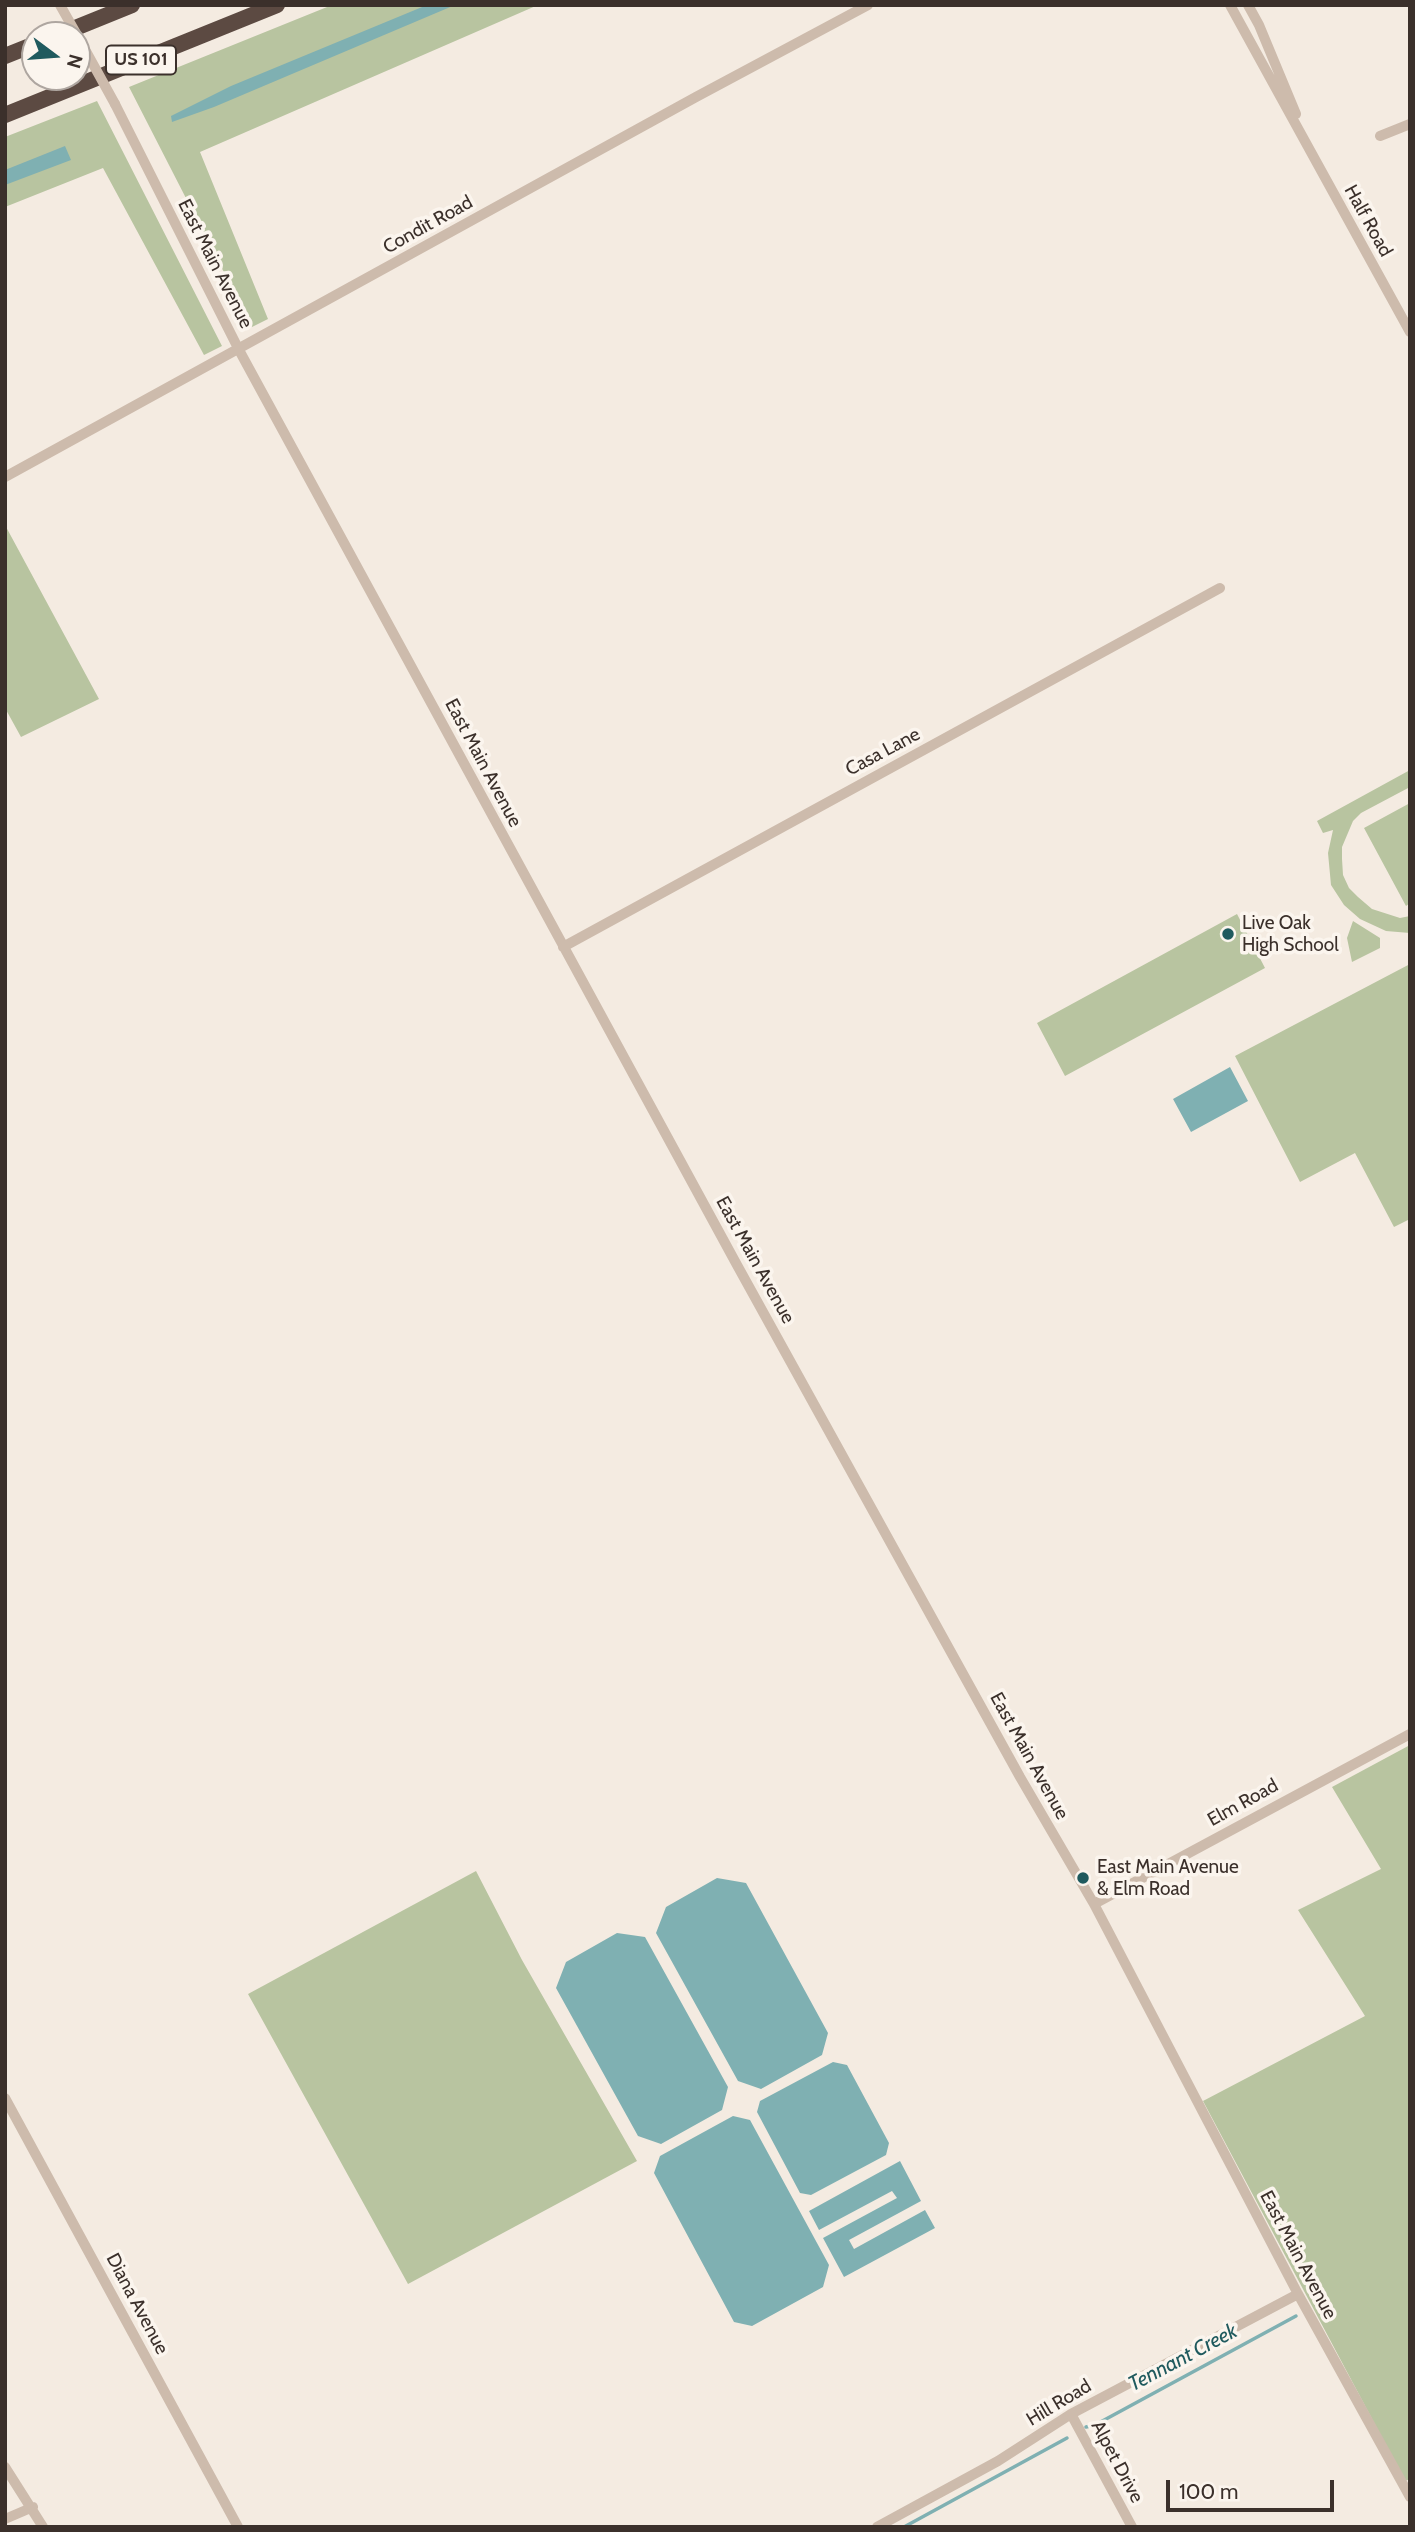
<!DOCTYPE html>
<html>
<head>
<meta charset="utf-8">
<style>
	body { margin:0 }
	#map { position:relative; width:1415px; height:2532px; overflow:hidden; background:#f4ebe1; font-family:Cabin,sans-serif }
	canvas { display:block }
	.frame { position:absolute; inset:0; border:7px solid #3b302b; pointer-events:none }
	.north { position:absolute; left:21px; top:21px; width:70px; height:70px; box-sizing:border-box; background:#fbf5ee; border:2px solid #aea6a0; border-radius:50%; rotate:106deg; font-size:19px; font-weight:700; line-height:28px; text-align:center; color:#3b302b }
	.north::after { content:''; display:block; margin:auto; width:24px; height:32px; background:#1f5a5e; clip-path:polygon(50% 0,100% 100%,50% 72%,0 100%) }
	.scale { position:absolute; left:1166px; top:2480px; width:168px; height:32px; box-sizing:border-box; border:4px solid #3b302b; border-top:0; padding-left:9px; font-size:21px; line-height:24px; white-space:nowrap; color:#3b302b; -webkit-text-stroke:5px #fbf5ee; paint-order:stroke }
</style>
</head>
<body>
<div id="map">
<canvas width="1415" height="2532"></canvas>
<div class="frame"></div>
<div class="north">N</div>
<div class="scale">100 m</div>
</div>
<script>
const context = document.querySelector('canvas').getContext('2d');
context.lineJoin = 'round';
function fillPath(path, color) { context.fillStyle = color; context.fill(path, 'evenodd'); }
const poly = rows => new Path2D(rows.map(r => 'M' + r).join(''));
function strokePath(path, color, width, dash) { context.strokeStyle = color; context.lineWidth = width; context.lineCap = dash ? 'butt' : 'round'; context.setLineDash(dash || []); context.stroke(path); }
function write(font, color, halo, rows, align = 'center') {
  context.font = font + ' Cabin,sans-serif'; context.lineWidth = 7; context.setLineDash([]); context.textBaseline = 'middle'; context.strokeStyle = halo; context.fillStyle = color; for (const [text, x, y, turn = 0] of rows) {
    context.save(); context.translate(x, y); context.rotate((+turn || 0) * Math.PI / 180); context.textAlign = isNaN(turn) ? turn : align; if (halo) context.strokeText(text, 0, 0); context.fillText(text, 0, 0); context.restore();
  }
}
fillPath(poly([
	[332,5,538,5,200,152,268,319,252,327,129,87],
	[97,101,222,346,204,355,103,168,5,207,5,137],
	[5,525,99,699,21,737,5,708],
	[1410,770,1410,787,1361,813,1353,821,1342,847,1342,859,1343,875,1349,888,1358,897,1372,909,1400,918,1410,916,1410,933,1386,931,1360,919,1344,905,1331,885,1328,853,1333,830,1323,833,1317,821],
	[1410,803,1410,903,1406,906,1364,828],
	[1237,914,1265,968,1065,1076,1037,1023],
	[1353,921,1380,938,1380,948,1352,962,1347,938],
	[1410,964,1410,1219,1394,1227,1355,1153,1300,1182,1235,1056],
	[1410,1745,1410,2479,1405,2481,1203,2101,1365,2016,1298,1910,1381,1869,1332,1787],
	[476,1871,522,1960,637,2161,408,2284,248,1994]
]), '#b8c4a0');
fillPath(poly([
	[427,5,455,5,214,107,172,122,171,116,231,86],
	[65,146,71,160,5,185,5,170],
	[1230,1067,1248,1101,1191,1132,1173,1099],
	[717,1878,746,1883,828,2033,822,2055,761,2089,738,2081,656,1933,666,1907],
	[617,1933,645,1937,728,2087,722,2110,661,2144,638,2136,556,1988,566,1962],
	[833,2062,847,2065,889,2143,886,2155,811,2195,800,2193,757,2112,760,2101],
	[733,2116,750,2120,829,2265,823,2287,752,2326,734,2322,654,2173,660,2156],
	[900,2161,921,2201,849,2240,854,2249,925,2210,935,2228,844,2277,823,2238,897,2198,892,2191,819,2230,809,2211]
]), '#7fb0b2');
strokePath(poly([
	[1086,2427,1095,2425,1296,2316],
	[904,2527,1067,2438]
]), '#7fb0b2', 3.5);
strokePath(poly([
	[1230,5,1410,332],
	[1248,5,1259,25,1296,114],
	[115,104,239,350,737,1265,1020,1777,1094,1904,1298,2294,1410,2497],
	[1380,136,1410,124],
	[5,477,696,97,868,5],
	[563,947,1220,588],
	[1094,1904,1410,1734],
	[5,2098,238,2527],
	[1071,2414,1132,2527],
	[5,2467,43,2527],
	[5,2519,33,2507],
	[877,2527,998,2461,1071,2414,1298,2294]
]), '#cdbbac', 10);
strokePath(poly([
	[58,35,132,5],
	[5,56,35,44],
	[5,115,277,5]
]), '#5c4a42', 16);
strokePath(poly([
	[60,5,77,35],
	[77,35,115,104]
]), '#cdbbac', 10);
for (const [x, y, r, color] of [
	[1228,934,7,"#1f5a5e"],
	[1083,1878,7,"#1f5a5e"]
]) { const dot = new Path2D(); dot.arc(x, y, r, 0, 2 * Math.PI); context.fillStyle = color; context.fill(dot); strokePath(dot, '#fbf5ee', 2.5); }
for (const [x, y, w] of [
	[141,60,70]
]) { const box = new Path2D(); box.roundRect(x - w / 2, y - 14.5, w, 29, 5); context.fillStyle = '#fbf5ee'; context.fill(box); strokePath(box, '#3b302b', 2); }
write('bold 18px', '#3b302b', null, [
	["US 101",141,60]
]);
write('19px', '#3b302b', '#fbf5ee', [
	["Half Road",1368,221,61],
	["Condit Road",428,225,-29],
	["East Main Avenue",215,264,63],
	["Casa Lane",883,752,-28],
	["East Main Avenue",483,763,62],
	["East Main Avenue",755,1260,61],
	["East Main Avenue",1029,1756,61],
	["Elm Road",1243,1803,-29],
	["East Main Avenue",1298,2255,62],
	["Diana Avenue",137,2304,62],
	["Hill Road",1059,2403,-31],
	["Alpet Drive",1117,2462,62]
]);
write('19px', '#3b302b', '#fbf5ee', [
	["Live Oak",1242,923],
	["High School",1242,945],
	["East Main Avenue",1097,1867],
	["& Elm Road",1097,1889]
], 'left');
write('italic 21px', '#1f5a5e', '#fbf5ee', [
	["Tennant Creek",1183,2358,-28]
]);
</script>
</body>
</html>
